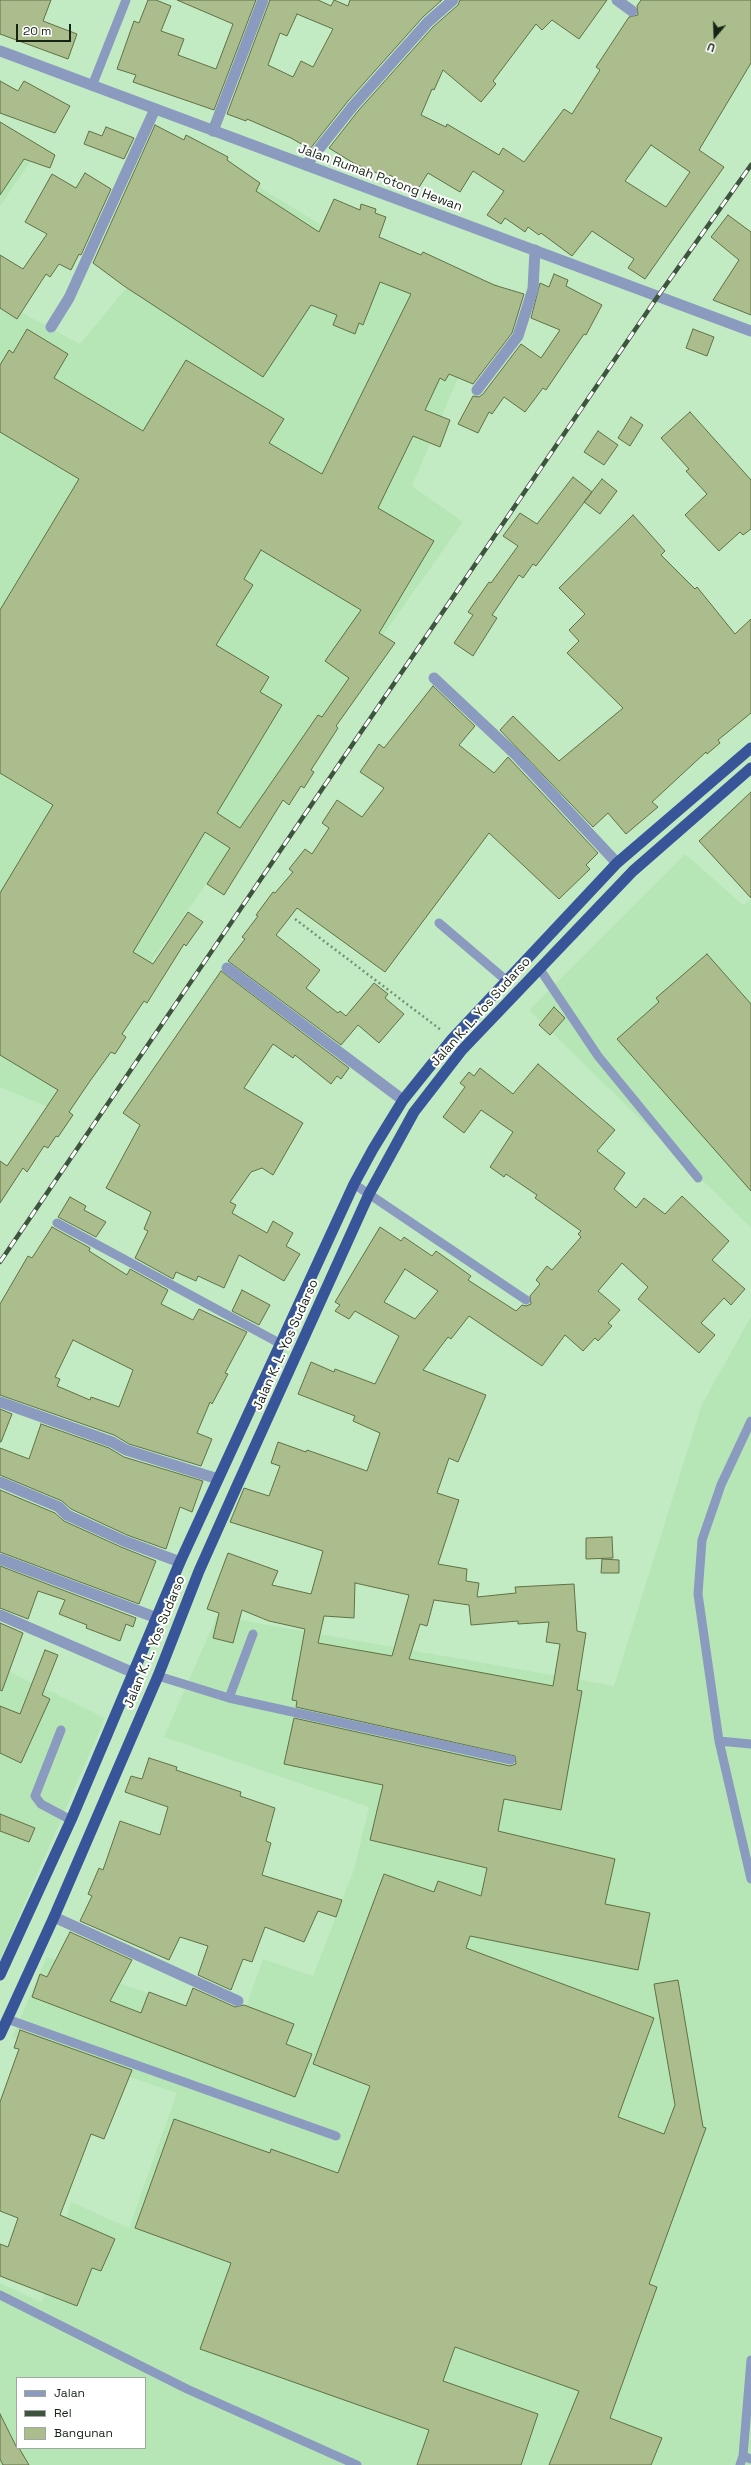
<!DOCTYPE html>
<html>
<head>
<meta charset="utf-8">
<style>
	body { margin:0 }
	#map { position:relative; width:751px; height:2465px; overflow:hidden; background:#c2ebc3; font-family:"Space Grotesk",sans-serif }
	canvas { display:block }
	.legend { position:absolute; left:16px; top:2377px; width:130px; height:72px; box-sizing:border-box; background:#fff; border:1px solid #a1a7a1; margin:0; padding:5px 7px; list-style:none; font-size:12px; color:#152415 }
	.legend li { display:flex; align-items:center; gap:8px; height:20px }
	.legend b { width:20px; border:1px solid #a1a7a1 }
	.north { position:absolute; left:695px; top:16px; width:40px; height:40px; -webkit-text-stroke:3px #fff; paint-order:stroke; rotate:199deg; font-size:11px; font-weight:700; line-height:16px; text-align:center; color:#152415 }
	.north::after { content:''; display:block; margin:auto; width:14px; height:18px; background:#152415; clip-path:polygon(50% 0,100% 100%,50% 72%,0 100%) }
	.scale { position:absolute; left:16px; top:24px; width:55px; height:18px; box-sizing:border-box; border:2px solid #152415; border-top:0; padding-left:5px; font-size:12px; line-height:14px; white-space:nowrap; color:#152415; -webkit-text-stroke:3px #fff; paint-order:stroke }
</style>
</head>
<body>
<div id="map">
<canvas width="751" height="2465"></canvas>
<ul class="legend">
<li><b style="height:5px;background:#8a9bbf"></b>Jalan</li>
<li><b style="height:5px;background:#3e543f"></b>Rel</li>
<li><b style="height:11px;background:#abbd8d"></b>Bangunan</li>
</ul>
<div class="north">U</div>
<div class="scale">20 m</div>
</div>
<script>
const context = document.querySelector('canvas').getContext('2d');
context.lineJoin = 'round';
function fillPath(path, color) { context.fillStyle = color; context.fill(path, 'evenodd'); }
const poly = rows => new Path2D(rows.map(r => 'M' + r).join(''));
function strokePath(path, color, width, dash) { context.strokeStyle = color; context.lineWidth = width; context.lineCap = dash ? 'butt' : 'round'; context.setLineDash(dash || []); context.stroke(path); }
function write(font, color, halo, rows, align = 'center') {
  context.font = font + ' "Space Grotesk",sans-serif'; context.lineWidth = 4; context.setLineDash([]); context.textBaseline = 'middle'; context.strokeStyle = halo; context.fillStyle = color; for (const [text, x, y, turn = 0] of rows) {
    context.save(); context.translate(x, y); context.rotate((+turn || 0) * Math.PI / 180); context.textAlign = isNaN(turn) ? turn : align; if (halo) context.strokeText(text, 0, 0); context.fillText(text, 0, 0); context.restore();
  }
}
fillPath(poly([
	[0,124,34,156,0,206],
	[226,167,366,252,498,284,412,486,463,522,48,1107,0,1087,0,301,80,344],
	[685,854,743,905,751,899,751,1228,529,1010],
	[751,1317,751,2465,0,2465,0,2283,42,2303,71,2202,129,2228,177,2093,12,2037,47,1957,239,2026,263,1959,313,1976,354,1870,369,1807,164,1737,217,1616,614,1686,702,1404],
	[17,2378,145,2378,145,2448,17,2448],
	[0,1667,105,1718,0,1960]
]), '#b6e5b6');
const building = poly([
	[0,0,51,0,43,21,77,34,68,59,0,34,0,0],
	[148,0,156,0,171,6,161,31,184,39,178,55,216,69,233,24,177,0,256,0,214,110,133,82,136,75,117,69,134,21,139,23,148,0],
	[270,0,318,0,331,6,334,0,348,6,350,0,442,0,423,17,348,101,310,149,291,138,247,119,246,121,227,114,270,0],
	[297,14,333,29,313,67,301,61,293,77,268,65,280,33,287,36,297,14],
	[460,0,607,0,579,39,552,20,542,30,536,24,493,81,496,84,481,102,443,70,434,90,432,89,421,115,446,127,447,124,499,155,503,148,524,162,564,109,572,114,600,70,596,67,629,17,638,15,637,6,641,0,751,0,751,63,699,150,724,167,645,279,628,268,634,259,592,231,572,256,541,233,539,235,528,227,525,232,505,218,501,224,487,215,504,191,473,171,460,192,428,173,416,192,390,175,389,178,355,164,329,148,358,111,433,27,458,5,460,0],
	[651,145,690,172,666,207,625,181,651,145],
	[0,81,18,91,24,81,70,106,55,133,0,113,0,81],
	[0,122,55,155,50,168,24,159,0,195,0,122],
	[155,125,184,140,186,135,228,157,227,160,260,183,256,191,319,232,334,199,360,210,361,204,376,209,375,213,386,217,379,237,421,255,423,252,494,285,524,294,512,333,473,384,449,374,445,381,440,378,425,410,450,420,440,447,413,436,378,508,434,541,379,633,395,643,336,726,338,728,311,770,314,772,304,788,301,786,289,805,283,800,224,895,207,884,230,848,205,832,133,952,153,964,188,912,203,922,186,946,184,944,147,1003,144,1001,122,1034,126,1037,115,1054,111,1052,90,1081,69,1112,73,1115,58,1137,56,1136,48,1148,44,1146,27,1172,23,1168,0,1203,0,1161,7,1166,58,1090,0,1055,0,893,53,805,0,773,0,610,79,479,0,432,0,365,9,350,13,353,27,329,68,354,54,378,143,431,186,360,284,419,269,443,322,474,411,294,380,282,363,325,359,323,355,334,333,325,337,315,311,305,263,377,124,286,93,263,155,125],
	[261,550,361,610,325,661,349,678,322,717,318,715,240,828,217,813,282,705,260,692,269,677,216,645,253,585,244,579,261,550],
	[106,127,134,138,124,159,84,144,89,131,102,136,106,127],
	[85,173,111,189,81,255,79,254,71,270,59,264,50,277,46,274,17,319,0,308,0,255,23,269,47,234,25,222,52,174,76,188,85,173],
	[728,215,751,232,751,315,713,300,739,260,711,237,728,215],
	[554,274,568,280,566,286,602,305,586,335,584,334,546,390,543,388,525,412,504,397,492,414,489,412,478,433,458,424,473,396,479,397,483,394,521,344,541,358,560,330,531,318,540,283,549,287,554,274],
	[693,329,714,337,707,356,686,348,693,329],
	[690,412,751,480,751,529,743,535,740,532,719,551,685,515,707,494,686,471,689,469,661,438,690,412],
	[631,417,643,425,630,446,618,438,631,417],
	[598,431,618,445,604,465,584,452,598,431],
	[573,477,592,492,536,566,533,564,523,578,519,575,492,615,497,618,473,656,454,643,473,615,468,612,489,582,491,583,518,546,503,536,520,513,537,524,573,477],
	[602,479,617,491,600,514,584,502,602,479],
	[633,515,665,551,661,555,695,589,697,587,735,634,751,619,751,713,718,740,720,743,707,754,706,752,652,802,658,807,626,834,608,813,593,827,500,730,513,716,559,761,623,708,567,653,579,641,569,630,585,614,559,588,633,515],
	[433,686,475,726,459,745,494,773,508,757,598,853,586,865,590,869,559,899,489,833,385,972,297,908,276,935,320,970,306,988,338,1013,340,1011,346,1016,374,983,388,994,385,998,404,1014,379,1043,358,1025,341,1045,228,961,245,939,242,937,258,916,256,915,273,892,275,893,293,872,289,869,305,849,312,854,329,828,322,823,337,800,362,817,384,788,360,772,379,744,384,748,433,686],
	[751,792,751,898,699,841,751,792],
	[707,954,751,1004,751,1191,617,1039,659,1002,656,998,707,954],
	[221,971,349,1068,341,1079,337,1076,331,1084,295,1055,293,1058,273,1044,244,1088,303,1123,273,1175,262,1168,251,1172,230,1202,236,1205,232,1213,267,1233,273,1221,293,1233,286,1246,300,1254,284,1281,239,1255,224,1288,198,1276,196,1281,176,1272,173,1279,135,1258,148,1231,144,1229,151,1212,106,1188,140,1125,123,1113,221,971],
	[554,1007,565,1018,550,1035,539,1025,554,1007],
	[538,1064,615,1130,597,1151,625,1173,614,1189,636,1208,644,1198,665,1214,682,1196,729,1241,712,1260,745,1289,731,1305,724,1298,701,1323,715,1335,699,1353,638,1299,648,1287,622,1263,598,1291,620,1310,608,1323,612,1326,598,1341,595,1338,583,1351,565,1335,542,1366,469,1316,451,1339,448,1337,423,1370,486,1395,458,1462,449,1458,437,1493,459,1500,438,1564,467,1569,466,1581,479,1583,477,1597,516,1593,515,1587,574,1584,577,1631,586,1633,577,1690,582,1691,561,1810,504,1799,498,1831,615,1859,605,1904,650,1913,638,1970,470,1936,466,1948,654,2018,618,2117,664,2134,675,2105,654,1984,678,1980,703,2127,706,2128,649,2284,657,2287,610,2418,662,2438,651,2465,549,2465,579,2391,455,2347,443,2381,538,2414,521,2465,417,2465,429,2430,200,2349,231,2263,135,2228,174,2119,270,2153,271,2149,338,2173,370,2086,313,2064,384,1874,434,1892,438,1881,481,1896,487,1868,370,1840,383,1785,284,1764,294,1718,510,1766,516,1764,515,1756,296,1707,297,1701,292,1700,305,1629,269,1621,242,1610,233,1643,213,1638,219,1613,207,1609,228,1553,278,1571,272,1585,311,1594,323,1551,230,1522,244,1488,269,1496,280,1466,271,1463,278,1442,306,1452,307,1450,367,1471,380,1433,353,1421,355,1416,298,1394,311,1362,334,1372,335,1369,375,1384,399,1336,355,1311,349,1319,335,1311,340,1305,335,1302,380,1227,401,1241,404,1237,432,1256,436,1251,471,1276,468,1280,516,1311,522,1305,526,1306,531,1304,530,1296,540,1284,536,1280,547,1266,552,1270,581,1237,578,1234,581,1231,535,1198,537,1195,506,1174,504,1177,490,1167,513,1132,481,1110,464,1133,443,1117,465,1087,460,1083,469,1072,474,1076,480,1068,513,1094,538,1064],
	[405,1269,438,1291,415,1319,384,1302,405,1269],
	[355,1583,409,1595,392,1656,318,1643,324,1616,354,1618,355,1583],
	[434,1600,469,1605,471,1625,518,1621,518,1624,549,1622,546,1642,560,1644,553,1686,409,1659,420,1624,427,1626,434,1600],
	[70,1197,86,1206,84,1210,106,1222,96,1237,58,1217,70,1197],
	[52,1227,90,1248,89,1251,127,1275,130,1269,168,1290,161,1304,193,1320,199,1309,247,1332,225,1373,228,1374,212,1404,210,1402,197,1433,212,1439,201,1466,129,1444,114,1435,0,1395,0,1304,28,1256,32,1258,52,1227],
	[73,1340,133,1370,119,1407,91,1397,90,1400,57,1386,60,1379,55,1377,73,1340],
	[242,1290,270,1305,259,1325,232,1311,242,1290],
	[0,1409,12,1414,1,1442,0,1442,0,1409],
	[41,1424,109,1448,124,1457,203,1481,192,1512,180,1507,166,1549,127,1535,71,1509,62,1501,0,1475,0,1448,29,1459,41,1424],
	[0,1490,55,1513,64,1521,121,1547,156,1561,139,1604,0,1552,0,1490],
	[612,1537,613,1558,586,1559,586,1538,612,1537],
	[602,1559,619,1560,619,1573,601,1573,602,1559],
	[0,1566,136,1618,133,1627,126,1624,120,1641,86,1628,87,1625,59,1614,65,1600,38,1591,28,1619,0,1608,0,1566],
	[0,1623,23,1633,2,1691,0,1690,0,1623],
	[45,1650,58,1655,42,1695,50,1699,21,1763,0,1753,0,1706,20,1714,45,1650],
	[149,1758,177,1767,176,1770,241,1792,240,1796,275,1808,266,1841,271,1843,262,1875,342,1900,336,1917,318,1911,304,1942,265,1927,252,1962,243,1959,231,1990,198,1975,208,1946,180,1937,169,1960,80,1921,92,1896,88,1894,99,1868,103,1870,120,1821,160,1835,168,1807,125,1792,131,1776,142,1779,149,1758],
	[0,1814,35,1828,29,1842,0,1831,0,1814],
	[70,1932,132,1960,110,2001,141,2013,149,1992,186,2006,193,1988,235,2007,244,2005,294,2024,286,2044,312,2054,295,2097,32,1997,40,1974,47,1977,70,1932],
	[20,2030,132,2070,104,2139,91,2134,60,2215,115,2239,101,2271,92,2268,77,2306,0,2276,0,2244,8,2247,18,2218,0,2211,0,2102,19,2049,14,2048,20,2030],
	[0,2414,17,2448,19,2448,29,2465,3,2465,0,2459,0,2414]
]);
fillPath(building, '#abbd8d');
strokePath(building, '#607144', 1);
strokePath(poly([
	[295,919,441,1030]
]), '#739174', 2.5, [2, 3]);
strokePath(poly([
	[92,86,126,0],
	[439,923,507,981],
	[539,968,598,1056,698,1178],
	[354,1184,526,1300],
	[57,1223,281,1344],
	[751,1421,721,1485,702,1540,698,1594,719,1741,751,1879],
	[158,1676,229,1698,253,1634],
	[229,1698,511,1760],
	[61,1730,35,1796,41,1804,71,1820],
	[719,1741,751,1744],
	[7,2019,336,2136],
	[0,2295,187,2389,357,2465],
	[743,2456,751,2360],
	[740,2465,743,2456,751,2459]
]), '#8a9bbf', 9);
strokePath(poly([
	[617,0,632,11],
	[213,131,263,0],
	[306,165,353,106,428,22,453,0],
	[51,327,69,298,155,109],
	[477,390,518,336,533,289,535,250],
	[434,678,516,755,617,863],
	[227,968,403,1100],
	[0,1402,112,1442,126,1450,218,1479],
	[0,1482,59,1507,67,1515,124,1541,180,1562],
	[0,1559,157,1618],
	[0,1615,134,1673],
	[54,1917,238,2001]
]), '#8a9bbf', 11);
strokePath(poly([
	[0,51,751,331]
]), '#8a9bbf', 11);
strokePath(poly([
	[0,1975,71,1820,180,1562,354,1184,373,1149,403,1100,452,1039,617,863,751,748],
	[0,2035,54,1917,158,1676,199,1571,236,1488,369,1194,414,1112,462,1050,633,871,751,768]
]), '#39559a', 11);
const rail = poly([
	[0,1262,658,296,751,165]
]);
strokePath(rail, '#3e543f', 4.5);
strokePath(rail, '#fff', 3, [9]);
write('13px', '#152415', '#fff', [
	["Jalan Rumah Potong Hewan",380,178,20],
	["Jalan K. L. Yos Sudarso",481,1012,-48],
	["Jalan K. L. Yos Sudarso",286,1345,-66],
	["Jalan K. L. Yos Sudarso",155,1642,-68]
]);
</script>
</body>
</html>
